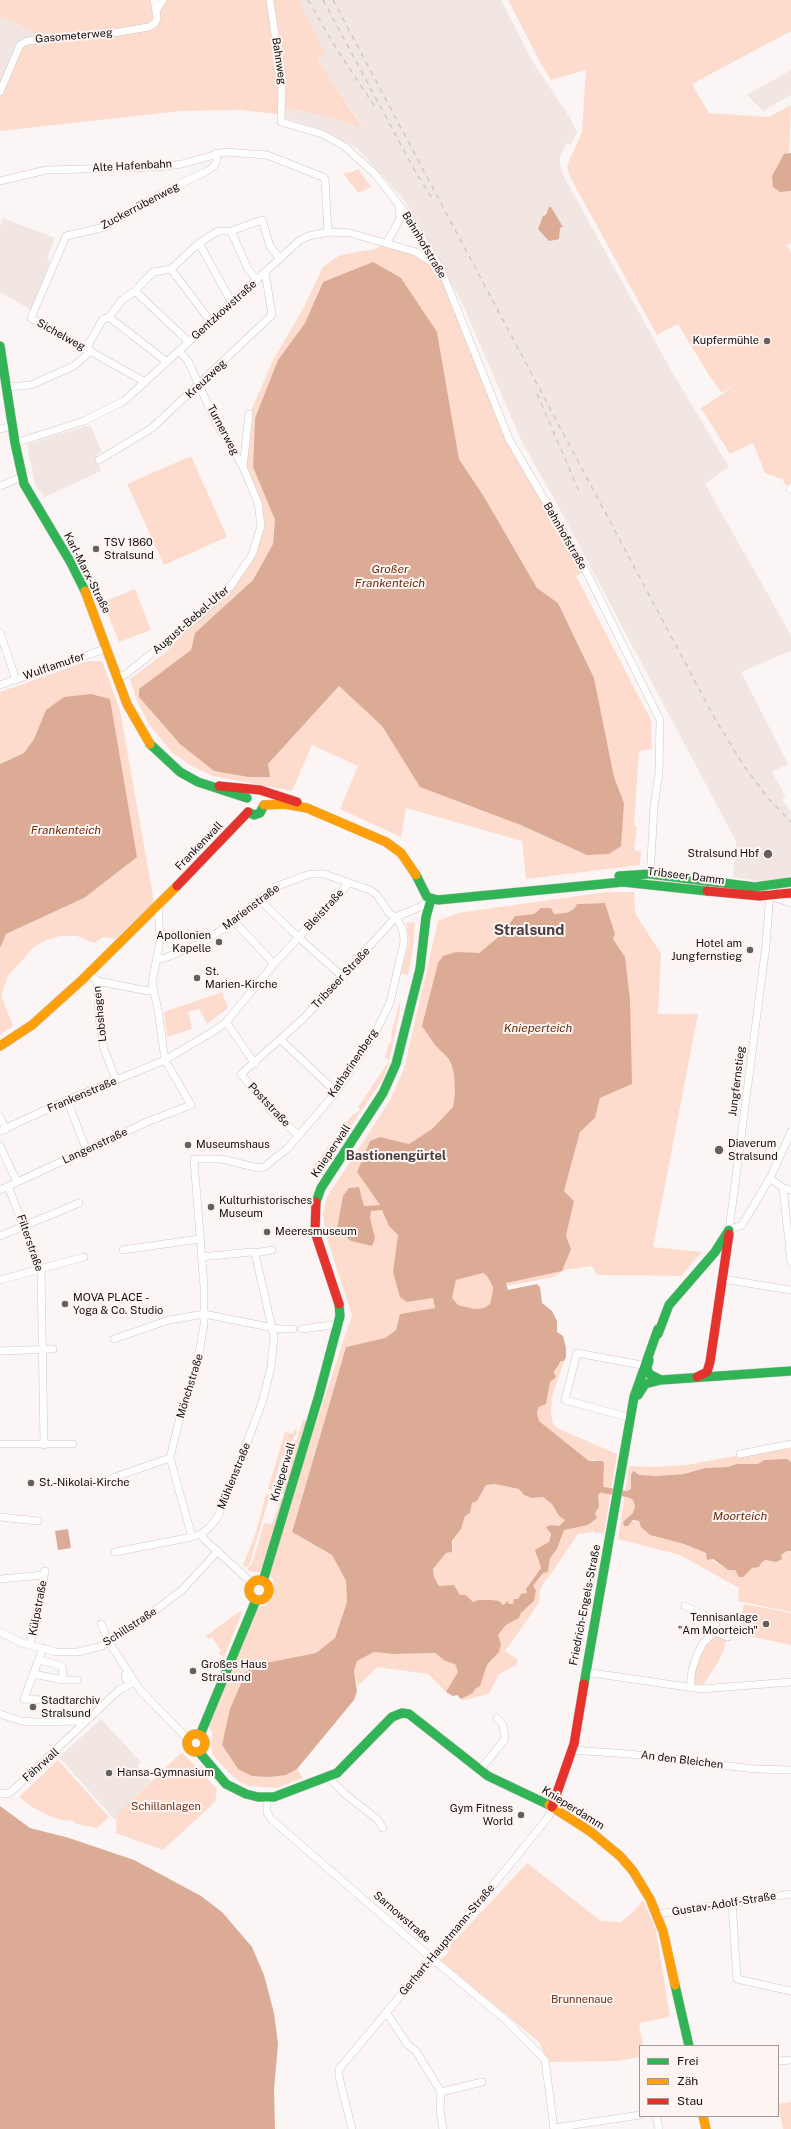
<!DOCTYPE html>
<html>
<head>
<meta charset="utf-8">
<style>
	body { margin:0 }
	#map { position:relative; width:791px; height:2129px; overflow:hidden; background:#fbf6f5; font-family:"Public Sans",sans-serif }
	canvas { display:block }
	.legend { position:absolute; left:639px; top:2045px; width:140px; height:72px; box-sizing:border-box; background:#fef5f2; border:1px solid #a09997; margin:0; padding:5px 7px; list-style:none; font-size:12px; color:#12100f }
	.legend li { display:flex; align-items:center; gap:8px; height:20px }
	.legend b { width:20px; border:1px solid #a09997 }
</style>
</head>
<body>
<div id="map">
<canvas width="791" height="2129"></canvas>
<ul class="legend">
<li><b style="height:5px;background:#30b455"></b>Frei</li>
<li><b style="height:5px;background:#ff9f0a"></b>Zäh</li>
<li><b style="height:5px;background:#e5322d"></b>Stau</li>
</ul>
</div>
<script>
const context = document.querySelector('canvas').getContext('2d');
context.lineJoin = 'round';
function fillPath(path, color) { context.fillStyle = color; context.fill(path, 'evenodd'); }
const poly = rows => new Path2D(rows.map(r => 'M' + r).join(''));
function strokePath(path, color, width, dash) { context.strokeStyle = color; context.lineWidth = width; context.lineCap = dash ? 'butt' : 'round'; context.setLineDash(dash || []); context.stroke(path); }
function write(font, color, halo, rows, align = 'center') {
  context.font = font + ' "Public Sans",sans-serif'; context.lineWidth = 4; context.setLineDash([]); context.textBaseline = 'middle'; context.strokeStyle = halo; context.fillStyle = color; for (const [text, x, y, turn = 0] of rows) {
    context.save(); context.translate(x, y); context.rotate((+turn || 0) * Math.PI / 180); context.textAlign = isNaN(turn) ? turn : align; if (halo) context.strokeText(text, 0, 0); context.fillText(text, 0, 0); context.restore();
  }
}
fillPath(poly([
	[298,0,501,0,531,59,570,118,577,132,571,145,567,143,560,156,560,165,564,177,672,372,729,467,705,484,791,635,791,651,741,672,788,764,772,772,786,797,782,799,791,812,791,876,775,880,756,881,733,877,736,841,558,506,522,442,462,303,405,201,358,149,323,130,285,118,286,108,326,116,363,127,317,59,326,56],
	[0,16,32,31,35,39,0,92],
	[791,70,791,95,763,111,747,95],
	[3,218,55,238,47,258,50,262,31,310,0,292,0,227],
	[90,425,102,452,96,455,101,471,45,497,35,485,27,444],
	[101,1719,141,1762,137,1765,151,1781,117,1814,116,1821,59,1757]
]), '#f1e6e2');
fillPath(poly([
	[0,0,298,0,326,56,317,59,363,128,326,116,286,108,285,115,240,110,181,111,0,131,0,92,20,45,35,39,32,31,0,16],
	[508,0,791,0,791,31,692,84,709,113,769,117,791,105,788,192,791,191,791,243,787,245,791,253,791,483,787,485,783,483,784,480,765,473,753,443,730,454,701,408,724,393,740,380,722,393,707,372,678,324,657,335,570,177,567,166,582,132,586,70,551,80,539,60],
	[358,169,371,187,358,193,343,173,352,172],
	[387,242,416,252,441,269,509,439,586,571,576,576,651,720,652,747,651,749,639,751,634,825,637,827,634,850,641,851,640,865,526,879,522,841,406,808,401,837,340,809,358,766,312,745,292,791,213,776,193,767,173,753,150,726,137,701,130,679,167,651,243,571,261,526,243,467,251,411,274,358,303,309,323,267,340,255,375,249],
	[323,282,437,332,459,459,483,495,537,588,558,603,594,678,614,777,624,803,523,826,420,787,382,726,339,686,268,764,139,689,191,650,195,633,253,580,273,544,275,520,253,467,255,418,278,360,305,323],
	[191,456,227,537,164,565,127,484],
	[135,589,151,630,119,642,103,602],
	[88,661,102,661,120,710,154,902,115,939,104,937,94,943,77,936,60,936,47,940,34,947,8,976,1,995,13,1026,0,1035,0,948,6,934,84,898,46,710,34,739,24,753,0,764,0,692],
	[606,892,634,892,635,913,661,954,658,1014,698,1014,653,1247,702,1252,681,1276,597,1275,592,1266,565,1270,553,1277,507,1286,506,1283,571,1249,566,1236,574,1201,564,1191,580,1132,595,1118,600,1098,632,1084,625,957,613,939,615,934,605,903,577,904,574,909,566,913,554,914,551,908,534,914,515,916,501,935,486,949,475,954,467,954,448,1058,454,1074,455,1093,453,1107,432,1129,409,1144,380,1137,370,1141,357,1172,381,1205,364,1206,359,1187,349,1188,375,1238,370,1218,371,1211,382,1210,389,1226,398,1235,396,1253,407,1302,433,1298,435,1308,400,1314,396,1330,385,1338,346,1347,292,1532,332,1555,346,1581,347,1602,335,1638,316,1653,289,1659,227,1727,222,1745,238,1769,286,1775,297,1769,303,1778,276,1788,249,1786,240,1782,230,1774,212,1754,212,1732,207,1725,258,1606,265,1606,273,1597,274,1592,273,1579,268,1574,281,1529,352,1315,326,1236,323,1213,327,1197,390,1100,404,1069,438,921,458,913],
	[415,922,413,948,408,975,401,973,409,941,406,923],
	[222,992,228,1008,207,1024,199,1009,188,1012,192,1029,167,1037,164,1012],
	[400,1001,400,1011,388,1066,383,1079,320,1171,313,1166,354,1113,356,1114,360,1109,358,1107,389,1061,389,1059,385,1058,389,1043,391,1043,392,1037,391,1035],
	[483,1273,487,1276,493,1287,494,1291,490,1304,484,1308,474,1309,458,1305,452,1298,456,1280],
	[561,1361,564,1361,552,1397,551,1412,553,1424,557,1428,617,1454,604,1534,593,1532,578,1534,549,1577,545,1581,540,1590,539,1603,505,1651,518,1660,516,1665,499,1674,489,1694,461,1701,465,1696,473,1693,475,1689,480,1686,487,1665,492,1661,501,1644,498,1635,506,1625,519,1618,521,1613,534,1601,533,1586,543,1573,548,1572,550,1558,557,1549,564,1530,575,1527,595,1513,599,1507,598,1495,603,1490,603,1478,596,1460,589,1461,539,1421,537,1414,539,1407,546,1404,550,1382],
	[303,1420,308,1421,286,1494,282,1494,291,1465,282,1462,283,1460,297,1439],
	[294,1430,298,1431,281,1459,272,1490,268,1489,285,1432,293,1434],
	[791,1446,791,1462,781,1459,764,1460,758,1464,737,1464,727,1467,705,1468,684,1474,657,1476,640,1475,637,1472,631,1475,635,1506,633,1513,623,1522,639,1521,650,1535,684,1544,706,1553,707,1557,728,1570,735,1570,737,1574,747,1572,765,1560,776,1562,781,1555,787,1551,791,1551,791,1612,738,1601,739,1588,680,1555,618,1539,629,1466,655,1467,686,1465],
	[494,1484,519,1489,524,1495,532,1498,543,1497,552,1504,559,1516,566,1520,559,1526,551,1525,549,1542,542,1547,537,1559,542,1567,529,1584,527,1593,516,1599,513,1604,509,1604,508,1601,503,1605,491,1600,478,1600,473,1602,466,1595,460,1595,454,1585,439,1586,434,1577,433,1569,446,1553,452,1552,453,1541,461,1529,465,1516,470,1513,472,1503,486,1485],
	[266,1494,270,1495,250,1563,246,1568,243,1565,256,1532],
	[281,1498,283,1499,261,1572,251,1572,247,1569,252,1564,264,1523,272,1524],
	[744,1604,791,1613,791,1645,738,1634],
	[240,1611,242,1612,224,1657,218,1653,221,1651,212,1637,208,1639,206,1636],
	[711,1636,727,1637,724,1649,718,1662,703,1685,692,1684,698,1655],
	[374,1652,393,1654,435,1653,445,1661,455,1664,458,1672,446,1692,428,1674,377,1667,358,1686,354,1671,357,1661],
	[182,1752,217,1789,215,1802,163,1850,116,1833,117,1814],
	[58,1760,109,1817,97,1828,77,1824,71,1820,67,1821,52,1817,34,1808,19,1797],
	[527,1863,601,1921,621,1922,634,1911,643,1900,656,1930,670,2017,639,2023,643,2046,640,2046,640,2057,617,2061,548,2062,539,2042,440,1960,449,1952,446,1950],
	[791,2102,791,2129,783,2129,778,2104]
]), '#fddcce');
fillPath(poly([
	[791,153,791,191,780,192,773,187,772,176,784,154],
	[549,207,551,207,563,227,560,228,559,239,555,240,549,241,538,229,543,216,546,215],
	[373,262,401,278,437,332,459,459,483,495,537,588,558,603,594,678,614,777,624,803,621,846,609,854,587,855,523,826,420,787,382,726,339,686,268,764,270,777,249,777,214,771,180,744,139,697,139,689,191,650,195,633,253,580,273,544,275,520,253,467,255,418,278,360,305,323,323,282],
	[91,694,110,699,137,857,84,898,6,934,0,948,0,764,24,753,34,739,46,710,64,697],
	[605,903,615,934,613,939,625,957,630,1000,632,1084,600,1098,595,1118,580,1132,564,1191,574,1201,566,1236,571,1249,562,1271,506,1283,508,1290,537,1284,540,1287,542,1303,552,1311,557,1321,557,1332,563,1336,566,1348,566,1357,564,1361,561,1361,554,1372,556,1377,550,1382,546,1404,539,1407,537,1413,539,1421,589,1461,602,1461,604,1463,603,1490,598,1495,599,1507,595,1513,597,1518,588,1525,564,1530,557,1549,550,1558,548,1572,543,1573,533,1586,536,1590,534,1601,521,1613,519,1618,506,1625,498,1635,501,1644,499,1652,487,1665,480,1686,475,1689,473,1693,461,1699,457,1695,453,1696,446,1692,458,1672,455,1664,445,1661,435,1653,393,1654,374,1652,357,1661,354,1671,357,1691,354,1700,297,1769,286,1775,268,1777,252,1776,238,1769,222,1745,230,1709,246,1672,256,1665,316,1653,335,1638,347,1602,346,1581,332,1555,292,1532,346,1347,385,1338,396,1330,400,1314,435,1308,433,1298,407,1302,400,1297,393,1272,398,1235,389,1226,382,1210,371,1211,370,1218,375,1238,372,1246,351,1241,337,1229,343,1196,349,1188,359,1187,364,1206,380,1205,357,1172,370,1141,380,1137,409,1144,432,1129,453,1107,455,1093,454,1074,451,1064,448,1058,435,1045,422,1026,438,963,443,956,456,952,479,953,501,935,515,916,534,914,541,908,551,908,554,914,566,913,574,909,577,904],
	[483,1273,487,1276,493,1287,493,1291,490,1304,484,1308,474,1309,458,1305,452,1298,456,1280],
	[494,1484,519,1489,524,1495,532,1498,543,1497,552,1504,559,1516,565,1520,559,1526,551,1525,546,1527,551,1534,549,1542,535,1550,541,1568,526,1589,527,1593,521,1594,518,1599,514,1599,513,1604,509,1604,508,1601,503,1605,499,1601,491,1600,478,1600,473,1602,466,1595,460,1595,454,1585,439,1586,434,1577,433,1569,446,1553,452,1552,452,1541,461,1529,465,1516,470,1513,472,1503,477,1501,486,1485],
	[781,1459,787,1459,791,1462,791,1551,787,1551,781,1555,782,1559,776,1562,765,1560,761,1563,759,1567,752,1568,743,1577,739,1577,735,1570,728,1570,713,1559,707,1560,706,1553,684,1544,650,1535,641,1527,639,1521,633,1520,628,1526,624,1526,623,1522,633,1513,635,1506,633,1500,626,1496,627,1491,631,1489,631,1475,633,1471,640,1475,657,1476,684,1474,705,1468,727,1467,737,1464,758,1464,764,1460],
	[68,1529,71,1548,58,1550,55,1531],
	[0,1806,30,1828,69,1838,134,1860,201,1896,222,1912,252,1947,264,1975,274,2013,278,2044,274,2090,275,2129,0,2129]
]), '#dbab96');
strokePath(poly([
	[603,1490,627,1494]
]), '#dbab96', 6);
const street = poly([
	[270,0,282,84,281,122,322,134,344,146,375,174,411,220,441,269,509,439,586,571,660,720,659,773,654,806,650,878],
	[156,11,163,0],
	[0,92,20,45,27,41,113,33,149,27,155,23,157,18,154,0],
	[0,181,46,170,159,167,182,164,225,152,267,155,323,177,325,180,328,232],
	[231,231,248,269,257,280],
	[387,242,400,219,399,205],
	[199,243,232,303],
	[171,269,211,322],
	[135,291,189,342],
	[86,349,103,319,109,317],
	[179,351,188,361,217,424,243,467],
	[167,362,109,317,122,300,135,291,153,272,171,269,199,243,218,231,231,231,262,220,270,246,280,259],
	[145,382,31,318,66,236,105,227,162,193,207,171,214,166,217,160,216,153],
	[7,387,31,385,74,366,91,351],
	[0,429,12,426],
	[15,443,84,421,124,401,300,240,309,236,328,232,350,233,416,252,438,266],
	[99,460,152,428,272,315,265,272],
	[0,486,22,477],
	[790,489,791,488],
	[0,633,16,680],
	[118,677,126,674,199,616,230,587,252,555,261,526,258,503,243,467,249,414],
	[0,685,108,648],
	[770,892,766,945,729,1230,742,1225,770,1178,791,1132],
	[772,897,791,903],
	[259,899,298,937,343,977],
	[233,920,274,964],
	[157,959,165,958,201,943,223,929,275,887,310,874,324,874,370,890,377,895,389,913,396,917],
	[89,973,97,981,99,1017,104,1049,116,1080],
	[97,981,148,991,153,990],
	[226,1022,255,1064],
	[281,1040,336,1092],
	[67,1100,85,1146,88,1148],
	[0,1117,6,1129],
	[0,1131,67,1100,165,1060,214,1031,226,1022,274,964,349,883],
	[298,1135,274,1114,241,1074,304,1018,396,917,422,906,431,899],
	[0,1146,17,1182],
	[770,1178,783,1188,791,1190],
	[8,1186,41,1271,44,1445],
	[783,1188,791,1262],
	[0,1190,149,1121,191,1105,165,1060,158,1010,152,983,160,941,158,906],
	[0,1236,79,1203],
	[123,1250,199,1239],
	[255,1253,272,1250],
	[722,1279,791,1290],
	[0,1280,84,1257],
	[302,1329,339,1324],
	[114,1339,169,1320,204,1314,279,1329,293,1329],
	[0,1351,53,1349],
	[631,1418,565,1400,577,1353,647,1366],
	[0,1444,73,1444],
	[740,1454,791,1444],
	[112,1478,170,1458],
	[0,1517,38,1521],
	[201,1534,205,1540,252,1583],
	[192,1537,170,1458,180,1417,195,1375,204,1325,204,1287,194,1159,222,1159,258,1168,264,1167,288,1148,336,1092,376,1031,390,1003,404,942,403,931,396,917],
	[115,1552,192,1537,201,1534,210,1527,217,1518,229,1490,262,1403,271,1367,274,1337,255,1253,251,1252,201,1257],
	[0,1579,44,1575],
	[685,1606,714,1620,716,1622,715,1632],
	[101,1624,109,1642,140,1690,188,1739],
	[0,1632,22,1643,56,1652,78,1652,102,1646,137,1624,182,1590,218,1551],
	[30,1645,45,1571],
	[43,1648,24,1699,84,1702],
	[39,1660,62,1666,63,1680],
	[585,1672,701,1689,791,1682],
	[33,1674,63,1680,77,1680],
	[125,1675,126,1679],
	[690,1688,692,1670,697,1655,703,1643,715,1632,728,1637],
	[0,1714,21,1721,36,1722,78,1721,90,1717],
	[572,1750,629,1754,755,1769,791,1770],
	[480,1770,505,1739,503,1725,497,1718],
	[328,1777,345,1794,377,1819,383,1828],
	[0,1793,6,1794,11,1792,119,1690,135,1682],
	[267,1798,267,1812,271,1819,429,1956,508,2022,545,2060,554,2129],
	[732,1902,737,1979,791,1991],
	[658,1914,791,1894],
	[386,2012,408,2045,416,2051,441,2092,440,2110,443,2129],
	[778,2061,791,2060],
	[441,2092,482,2082],
	[656,2116,659,2129],
	[554,2128,640,2115],
	[352,2129,339,2077,339,2069,508,1867,549,1816,552,1807]
]);
const fast = poly([
	[0,346,15,443,24,484,71,563,85,591],
	[150,744,180,772,198,782,247,798],
	[248,812,254,815,260,813,264,805],
	[416,875,427,897,438,900,623,882,707,891],
	[619,876,650,874,755,887,791,882],
	[316,1202,321,1188,383,1093,396,1064,420,969,426,917,431,899],
	[658,1334,669,1305,715,1252,729,1230],
	[649,1360,647,1368,649,1374,661,1380],
	[638,1395,645,1384,661,1380,791,1371],
	[263,1581,319,1395,340,1316,339,1304],
	[584,1684,634,1397,658,1329],
	[200,1735,256,1600],
	[199,1752,226,1784,246,1794,258,1797,274,1797,337,1773,392,1717,402,1713,409,1714,488,1776,549,1805],
	[675,1985,689,2046]
]);
const slow = poly([
	[85,591,127,704,150,744],
	[264,805,285,804,307,808,386,842,401,853,416,875],
	[0,1046,32,1025,82,980,177,886],
	'249 1590a10 10 0 1 1 20 0a10 10 0 1 1-20 0Z',
	'187 1743a9 9 0 1 1 18 0a9 9 0 1 1-18 0Z',
	[549,1805,591,1832,620,1856,633,1871,650,1899,663,1931,675,1985],
	[703,2116,706,2129]
]);
const jam = poly([
	[219,786,260,790,297,802],
	[177,886,248,812],
	[707,891,760,896,791,893],
	[316,1202,315,1232,339,1304],
	[697,1377,707,1372,710,1362,729,1234],
	[552,1807,574,1744,584,1684]
]);
strokePath(street, '#cdc9c8', 8);
strokePath(fast, '#cdc9c8', 10);
strokePath(slow, '#cdc9c8', 10);
strokePath(jam, '#cdc9c8', 10);
strokePath(street, '#fefefe', 7);
strokePath(fast, '#30b455', 9);
strokePath(slow, '#ff9f0a', 9);
strokePath(jam, '#e5322d', 9);
strokePath(poly([
	[308,0,336,48,375,107],
	[323,0,415,171,434,201],
	[333,0,715,719,744,766,768,798,791,822],
	[537,394,579,491]
]), '#cbcbca', 1.5, [5, 5]);
for (const [x, y, r, color] of [
	[767,341,4,"#646060"],
	[96,549,4,"#646060"],
	[768,854,5,"#646060"],
	[219,942,4,"#646060"],
	[750,950,4,"#646060"],
	[197,978,4,"#646060"],
	[188,1145,4,"#646060"],
	[719,1150,5,"#646060"],
	[211,1207,4,"#646060"],
	[267,1232,4,"#646060"],
	[65,1304,4,"#646060"],
	[31,1483,4,"#646060"],
	[766,1624,4,"#646060"],
	[193,1671,4,"#646060"],
	[33,1707,4,"#646060"],
	[109,1773,4,"#646060"],
	[521,1815,4,"#646060"]
]) { const dot = new Path2D(); dot.arc(x, y, r, 0, 2 * Math.PI); context.fillStyle = color; context.fill(dot); strokePath(dot, '#fef5f2', 1.5); }
write('11px', '#12100f', '#fef5f2', [
	["Gasometerweg",74,36,-5],
	["Bahnweg",279,61,82],
	["Alte Hafenbahn",132,166,-3],
	["Zuckerrübenweg",140,206,-28],
	["Bahnhofstraße",424,245,59],
	["Gentzkowstraße",224,310,-42],
	["Sichelweg",61,335,29],
	["Kreuzweg",206,379,-43],
	["Turnerweg",223,430,62],
	["Bahnhofstraße",565,536,60],
	["Karl-Marx-Straße",87,573,63],
	["August-Bebel-Ufer",191,620,-41],
	["Wulflamufer",54,666,-19],
	["Frankenwall",199,846,-46],
	["Tribseer Damm",686,876,7],
	["Marienstraße",251,907,-37],
	["Bleistraße",324,910,-47],
	["Tribseer Straße",341,978,-47],
	["Lobshagen",100,1014,-96],
	["Katharinenberg",353,1063,-56],
	["Jungfernstieg",737,1081,-83],
	["Frankenstraße",82,1095,-23],
	["Poststraße",269,1105,47],
	["Langenstraße",95,1146,-25],
	["Knieperwall",331,1151,-56],
	["Filterstraße",30,1243,71],
	["Mönchstraße",190,1386,-73],
	["Knieperwall",283,1472,-73],
	["Mühlenstraße",234,1476,-68],
	["Friedrich-Engels-Straße",585,1605,-79],
	["Külpstraße",38,1608,-79],
	["Schillstraße",130,1627,-33],
	["An den Bleichen",682,1760,7],
	["Fährwall",41,1765,-42],
	["Knieperdamm",573,1808,32],
	["Gustav-Adolf-Straße",724,1904,-9],
	["Sarnowstraße",402,1917,41],
	["Gerhart-Hauptmann-Straße",447,1940,-50]
]);
write('11px', '#12100f', '#fef5f2', [
	["Kupfermühle",759,341,"right"],
	["TSV 1860",104,543],
	["Stralsund",104,556],
	["Stralsund Hbf",759,854,"right"],
	["Apollonien",211,936,"right"],
	["Kapelle",211,949,"right"],
	["Hotel am",742,944,"right"],
	["Jungfernstieg",742,957,"right"],
	["St.",205,972],
	["Marien-Kirche",205,985],
	["Diaverum",728,1144],
	["Stralsund",728,1157],
	["Museumshaus",196,1145],
	["Kulturhistorisches",219,1201],
	["Museum",219,1214],
	["Meeresmuseum",275,1232],
	["MOVA PLACE -",73,1298],
	["Yoga & Co. Studio",73,1311],
	["St.-Nikolai-Kirche",39,1483],
	["Tennisanlage",758,1618,"right"],
	["\"Am Moorteich\"",758,1631,"right"],
	["Großes Haus",201,1665],
	["Stralsund",201,1678],
	["Stadtarchiv",41,1701],
	["Stralsund",41,1714],
	["Hansa-Gymnasium",117,1773],
	["Gym Fitness",513,1809,"right"],
	["World",513,1822,"right"]
], 'left');
write('11px', '#713315', '#fef5f2', [
	["Schillanlagen",166,1807],
	["Brunnenaue",582,2000]
]);
write('italic 12px', '#6b2e0f', '#fef5f2', [
	["Großer",390,569],
	["Frankenteich",390,583],
	["Frankenteich",66,830],
	["Knieperteich",538,1028],
	["Moorteich",740,1516]
]);
write('bold 13px', '#47413e', '#fef5f2', [
	["Bastionengürtel",396,1156]
]);
write('bold 15px', '#47413e', '#fef5f2', [
	["Stralsund",529,930]
]);
</script>
</body>
</html>
